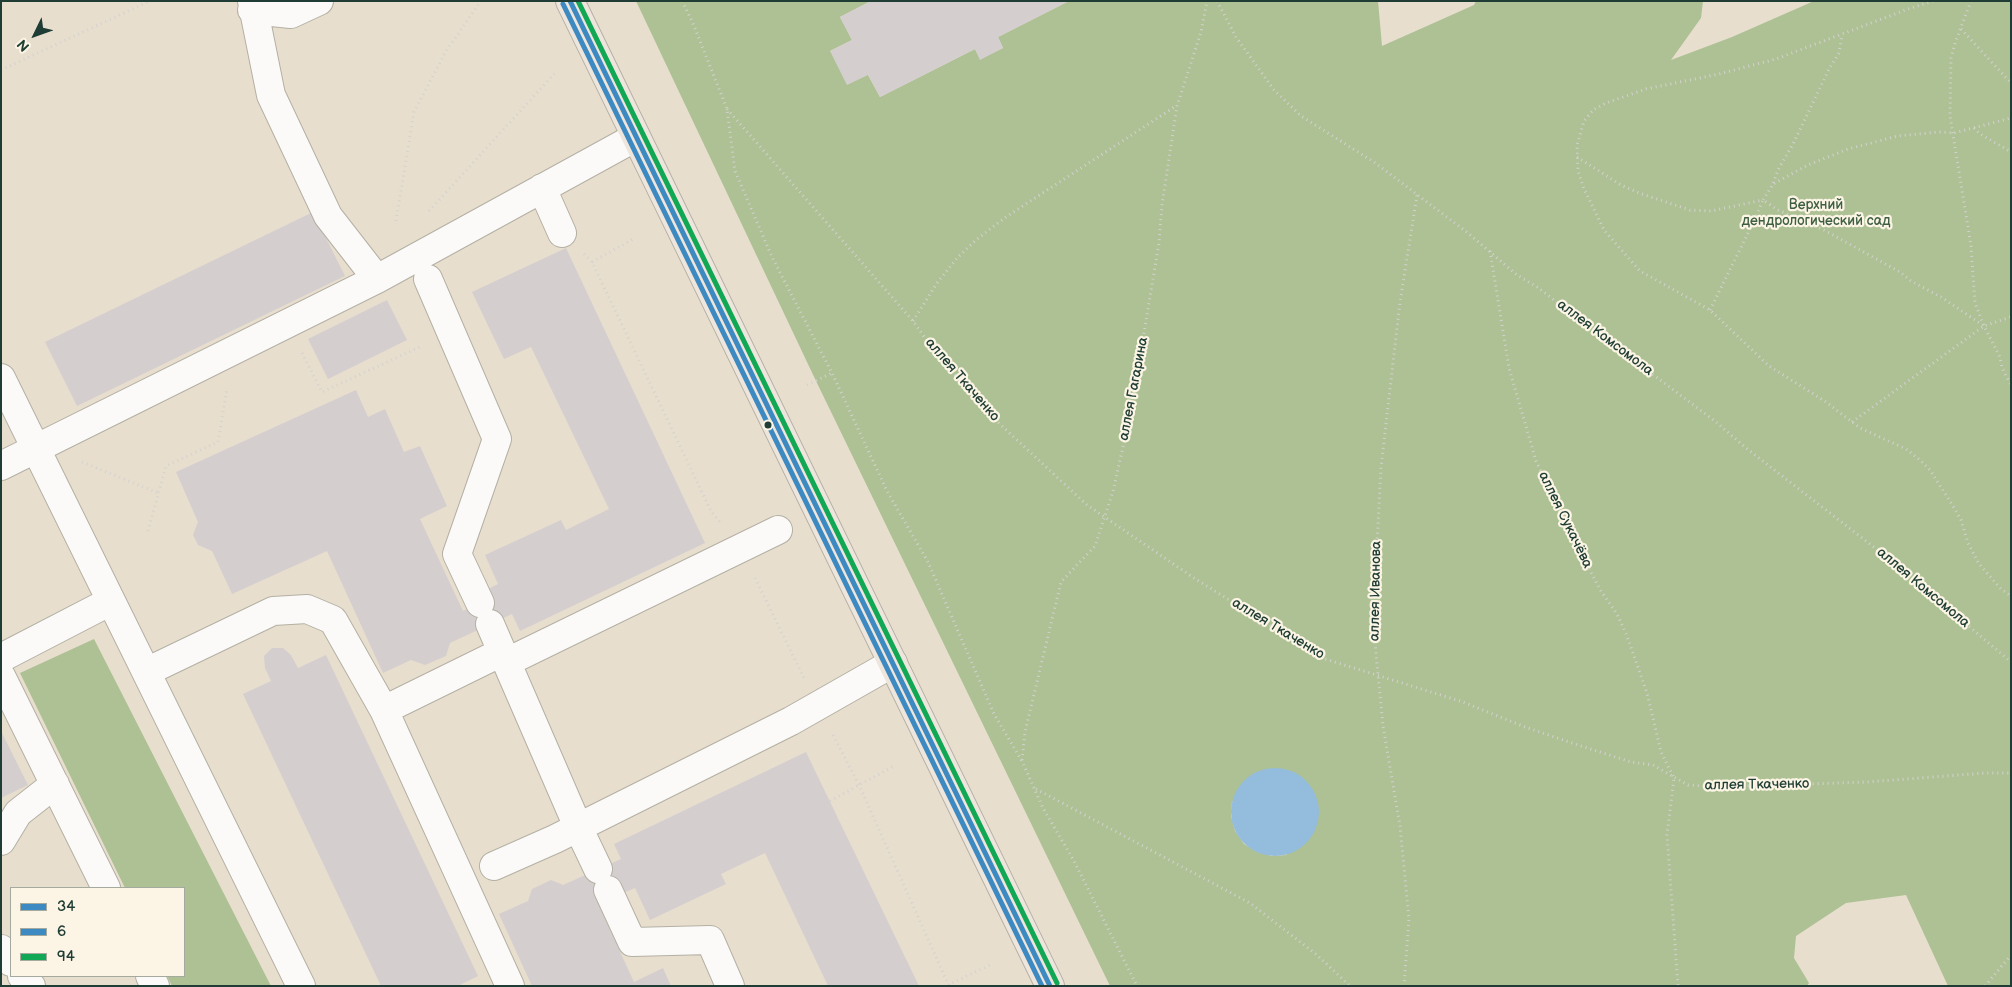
<!DOCTYPE html>
<html>
<head>
<meta charset="utf-8">
<style>
	body { margin:0 }
	#map { position:relative; width:2012px; height:987px; overflow:hidden; background:#e8dece; font-family:"Balsamiq Sans",sans-serif }
	canvas { display:block }
	.frame { position:absolute; inset:0; border:2px solid #1f3d34; pointer-events:none }
	.legend { position:absolute; left:10px; top:887px; width:175px; height:90px; box-sizing:border-box; background:#fcf5e5; border:1px solid #a4ab9e; margin:0; padding:6px 9px; list-style:none; font-size:15px; color:#1f3d34 }
	.legend li { display:flex; align-items:center; gap:10px; height:25px }
	.legend b { width:25px; border:1px solid #a4ab9e }
	.north { position:absolute; left:10px; top:10px; width:50px; height:50px; -webkit-text-stroke:4px #fcf5e5; paint-order:stroke; rotate:228deg; font-size:14px; font-weight:700; line-height:20px; text-align:center; color:#1f3d34 }
	.north::after { content:''; display:block; margin:auto; width:18px; height:22px; background:#1f3d34; clip-path:polygon(50% 0,100% 100%,50% 72%,0 100%) }
</style>
</head>
<body>
<div id="map">
<canvas width="2012" height="987"></canvas>
<div class="frame"></div>
<ul class="legend">
<li><b style="height:6px;background:#3d8ac2"></b>34</li>
<li><b style="height:6px;background:#3d8ac2"></b>6</li>
<li><b style="height:6px;background:#10a855"></b>94</li>
</ul>
<div class="north">N</div>
</div>
<script>
const context = document.querySelector('canvas').getContext('2d');
context.lineJoin = 'round';
function fillPath(path, color) { context.fillStyle = color; context.fill(path, 'evenodd'); }
const poly = rows => new Path2D(rows.map(r => 'M' + r).join(''));
function strokePath(path, color, width, dash) { context.strokeStyle = color; context.lineWidth = width; context.lineCap = dash ? 'butt' : 'round'; context.setLineDash(dash || []); context.stroke(path); }
function write(font, color, halo, rows, align = 'center') {
  context.font = font + ' "Balsamiq Sans",sans-serif'; context.lineWidth = 4.5; context.setLineDash([]); context.textBaseline = 'middle'; context.strokeStyle = halo; context.fillStyle = color; for (const [text, x, y, turn = 0] of rows) {
    context.save(); context.translate(x, y); context.rotate((+turn || 0) * Math.PI / 180); context.textAlign = isNaN(turn) ? turn : align; if (halo) context.strokeText(text, 0, 0); context.fillText(text, 0, 0); context.restore();
  }
}
fillPath(poly([
	[636,1,871,1,840,17,852,40,830,51,868,75,880,97,975,49,980,59,1003,48,998,37,1069,1,1378,1,1382,46,1474,5,1476,1,1703,1,1701,18,1671,60,1732,37,1814,1,2011,1,2011,986,1948,986,1906,895,1846,903,1796,936,1794,958,1809,983,1807,986,1110,986,816,381],
	[1232,801,1287,855,1272,856,1257,852,1244,844,1235,831,1231,816],
	[94,639,271,986,172,986,167,976,184,976,184,888,125,888,20,673]
]), '#adc194');
fillPath(poly([
	'1231 812a44 44 0 1 1 88 0a44 44 0 1 1-88 0Z'
]), '#94bcdc');
fillPath(poly([
	[871,1,1069,1,998,37,1003,48,980,60,975,49,880,97,868,75,847,85,830,51,852,40,840,17],
	[313,212,345,276,77,406,45,342],
	[566,248,705,543,520,631,512,614,450,643,446,656,425,665,411,660,383,673,327,551,232,594,212,551,198,545,193,535,198,522,176,472,356,390,368,417,385,409,404,452,420,446,447,506,420,519,463,611,492,598,488,589,498,584,485,555,561,520,566,530,609,509,531,347,504,359,472,292],
	[387,300,407,340,328,379,308,339],
	[272,648,283,648,291,655,298,668,326,655,478,976,458,986,381,986,243,694,271,681,265,668,264,656],
	[1,731,28,785,1,798],
	[806,752,919,986,828,986,765,853,721,874,726,884,650,920,635,888,623,893,620,885,595,897,634,982,663,968,671,986,532,986,499,914,528,901,532,889,551,880,563,885,621,859,614,844]
]), '#d4cecf');
const minor = poly([
	[252,1,271,95,328,216,377,279],
	[252,10,291,14,319,1],
	[542,188,562,233],
	[428,279,497,439,457,554,480,603],
	[1,378,301,986],
	[1,466,377,279,636,137],
	[490,624,578,827,598,869],
	[1,658,111,601],
	[507,662,778,530],
	[146,672,273,611,307,609,333,620,384,710,510,986],
	[1,676,106,888],
	[384,710,502,652],
	[1,841,18,813,55,784],
	[494,866,555,839,791,721,893,663],
	[608,890,632,942,710,940,730,986],
	[1,949,11,962],
	[22,976,31,986],
	[150,976,155,986]
]);
const major = poly([
	[570,1,1050,986]
]);
strokePath(minor, '#b3b0a4', 30);
strokePath(major, '#b3b0a4', 30);
strokePath(poly([
	[682,1,692,21,727,109,735,171,772,257,832,373,887,491,928,562,994,714,1022,761,1043,808,1074,861,1137,986],
	[1217,1,1236,37,1274,90,1301,116,1374,162,1468,233,1517,275,1537,287,1716,422,1746,448,1897,565,2011,662],
	[1933,1,1908,9,1776,59,1719,74,1646,89,1606,103,1593,110,1584,121,1577,145,1578,171,1584,189,1604,230,1640,271,1710,310,1769,366,1826,402,1860,428,1906,449,1920,460,1930,470,1953,506,1961,520,1968,543,1979,564,2001,589,2011,596],
	[1971,1,1955,43,1951,58,1950,116,1971,246,1975,303,1984,326,2000,357,2002,368,2011,385],
	[1961,29,2011,83],
	[1,70,150,1],
	[727,109,913,321,934,351,989,414,1087,505,1194,578,1322,658,1463,702,1525,727,1578,745,1631,762,1653,765,1688,785,1719,787,1867,782,1985,773,2011,773],
	[1974,128,1980,134,2011,152],
	[1577,157,1621,185,1639,193,1690,210,1711,211,1763,200,1773,184,1808,165,1848,149,1898,136,1939,132,1954,133,2011,118],
	[1773,183,1779,168,1793,144,1829,69,1839,53,1842,35],
	[429,211,555,73],
	[396,221,414,112,446,51,481,1],
	[1490,251,1509,368,1536,461,1575,543,1601,591,1617,614,1627,636,1647,693,1661,752,1674,778,1667,835,1678,986],
	[584,254,592,262,712,513,720,522],
	[592,262,635,238],
	[1710,310,1754,221,1763,200,1778,210,1824,230,1900,272,1911,281,1941,297,1984,326],
	[913,321,937,283,958,257,977,239,1006,217,1176,106],
	[302,353,322,392,422,346],
	[807,385,832,373],
	[1852,422,1984,326,2011,317],
	[82,462,158,493],
	[148,531,166,466,218,442,227,389],
	[755,578,804,678],
	[833,735,859,785,949,986],
	[1022,760,1025,732,1061,582,1095,546,1113,491,1130,416,1159,243,1162,205,1177,106,1201,32,1207,1],
	[1036,789,1250,903,1317,955,1350,986],
	[830,801,894,766],
	[948,985,990,965],
	[1404,986,1409,919,1400,826,1383,726,1373,622,1381,467,1400,302,1417,195],
	[1985,986,2011,955]
]), '#d3d2ce', 3, [1, 4]);
strokePath(minor, '#fcfaf8', 28);
strokePath(major, '#eee5dc', 28);
strokePath(poly([
	[570,1,1050,986]
]), '#3d8ac2', 5);
strokePath(poly([
	[563,4,1042,986]
]), '#3d8ac2', 5);
strokePath(poly([
	[578,1,1057,983]
]), '#10a855', 5);
for (const [x, y, r, color] of [
	[768,425,4.5,"#1f3d34"]
]) { const dot = new Path2D(); dot.arc(x, y, r, 0, 2 * Math.PI); context.fillStyle = color; context.fill(dot); strokePath(dot, '#fcf5e5', 2); }
write('14px', '#3e5f44', '#fcf5e5', [
	["Верхний",1816,205],
	["дендрологический сад",1816,221]
]);
write('14px', '#1f3d34', '#fcf5e5', [
	["аллея Комсомола",1605,338,37],
	["аллея Ткаченко",962,380,49],
	["аллея Гагарина",1134,389,-79],
	["аллея Сукачёва",1565,520,64],
	["аллея Комсомола",1923,588,40],
	["аллея Иванова",1376,591,-89],
	["аллея Ткаченко",1278,629,31],
	["аллея Ткаченко",1757,785,-1]
]);
</script>
</body>
</html>
